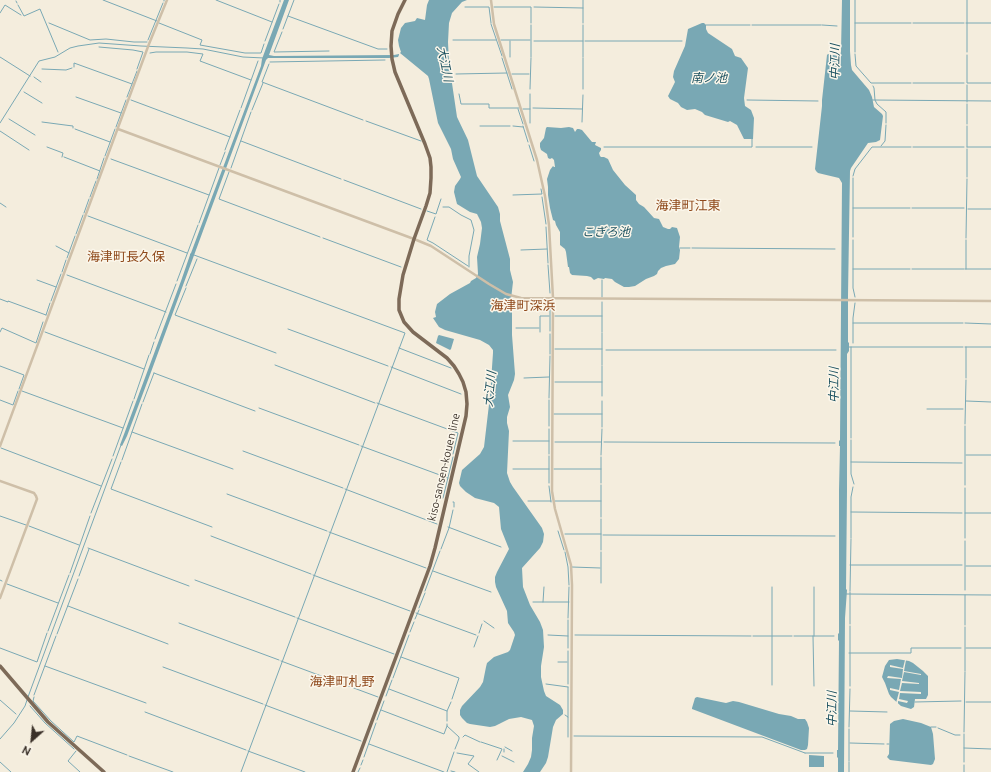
<!DOCTYPE html>
<html>
<head>
<meta charset="utf-8">
<style>
	body { margin:0 }
	#map { position:relative; width:991px; height:772px; overflow:hidden; background:#f4eddd; font-family:Ubuntu,sans-serif }
	canvas { display:block }
	.north { position:absolute; left:12px; top:720px; width:40px; height:40px; -webkit-text-stroke:3px #fbf6ea; paint-order:stroke; rotate:207deg; font-size:11px; font-weight:700; line-height:16px; text-align:center; color:#3a3028 }
	.north::after { content:''; display:block; margin:auto; width:14px; height:18px; background:#3a3028; clip-path:polygon(50% 0,100% 100%,50% 72%,0 100%) }
</style>
</head>
<body>
<div id="map">
<canvas width="991" height="772"></canvas>
<div class="north">N</div>
</div>
<script>
const context = document.querySelector('canvas').getContext('2d');
context.lineJoin = 'round';
function fillPath(path, color) { context.fillStyle = color; context.fill(path, 'evenodd'); }
const poly = rows => new Path2D(rows.map(r => 'M' + r).join(''));
function strokePath(path, color, width, dash) { context.strokeStyle = color; context.lineWidth = width; context.lineCap = dash ? 'butt' : 'round'; context.setLineDash(dash || []); context.stroke(path); }
function write(font, color, halo, rows, align = 'center') {
  context.font = font + ' Ubuntu,"Noto Sans JP",sans-serif'; context.lineWidth = 3; context.setLineDash([]); context.textBaseline = 'middle'; context.strokeStyle = halo; context.fillStyle = color; for (const [text, x, y, turn = 0] of rows) {
    context.save(); context.translate(x, y); context.rotate((+turn || 0) * Math.PI / 180); context.textAlign = isNaN(turn) ? turn : align; if (halo) context.strokeText(text, 0, 0); context.fillText(text, 0, 0); context.restore();
  }
}
fillPath(poly([
	[284,0,289,0,269,55,274,56,276,56,394,55,399,54,399,55,398,57,389,58,268,58,266,60,151,372,127,436,122,446,120,445,181,281,190,255,190,254,191,253,261,66,262,59],
	[429,0,467,0,462,2,452,13,449,23,448,42,449,63,457,117,468,140,477,176,498,207,500,214,500,221,510,259,510,270,513,282,511,299,512,306,512,335,515,374,514,380,508,395,510,407,507,417,507,423,509,431,507,473,510,482,513,487,542,528,544,534,543,542,540,548,522,568,523,587,530,605,540,622,543,630,544,647,541,666,541,677,544,691,546,696,560,705,563,710,563,714,556,720,553,727,548,757,546,763,540,772,523,772,528,764,531,757,532,750,532,738,534,726,532,720,521,717,509,719,495,726,490,727,470,724,467,723,462,718,460,715,460,710,462,706,480,687,483,682,486,667,487,663,494,657,508,652,510,650,515,635,514,632,508,623,507,611,496,587,495,582,495,577,497,572,509,549,501,529,499,507,494,503,475,498,466,492,460,486,459,483,462,470,480,454,484,447,490,396,493,353,493,350,489,345,480,340,445,330,439,327,433,318,436,317,435,312,437,304,450,294,470,283,471,281,476,278,478,274,477,257,480,244,482,228,481,222,477,214,470,212,457,204,454,192,455,186,460,179,461,177,453,159,451,149,438,123,429,79,428,76,400,53,401,52,399,46,398,40,401,28,405,23,415,21,417,18,425,20,427,5],
	[842,0,850,0,850,51,851,65,852,70,869,90,872,97,874,107,882,114,883,116,880,140,876,142,868,143,851,168,850,171,848,295,848,342,849,343,849,351,847,354,847,491,846,589,847,590,845,618,844,769,844,772,838,772,838,758,837,757,837,750,838,750,839,641,838,640,838,634,839,633,839,490,840,446,839,446,839,441,840,440,842,183,839,178,818,173,816,171,815,169,822,106,822,100,827,55,828,54,838,56,840,55,841,52],
	[702,23,704,23,706,25,706,29,708,33,732,49,735,56,741,58,748,68,744,98,745,106,751,110,754,118,753,139,744,139,737,125,730,121,728,122,705,115,702,112,695,109,687,110,681,107,678,103,670,99,668,96,675,82,673,77,674,71,685,46,688,29],
	[547,127,561,128,569,127,573,128,575,132,577,129,579,129,582,130,592,142,596,142,595,145,601,148,601,150,599,153,600,156,601,157,604,157,608,159,613,170,625,185,636,195,636,200,639,204,644,207,654,218,659,219,663,227,668,229,670,229,672,227,677,228,680,237,679,247,680,250,679,259,675,264,666,266,661,268,658,271,657,274,654,276,646,279,635,286,629,287,624,287,615,282,612,279,605,278,604,279,598,278,594,280,591,277,587,276,572,275,570,273,569,267,568,267,566,252,565,249,560,245,560,232,556,225,555,221,553,220,550,208,548,195,548,187,547,179,550,170,553,166,554,167,555,167,554,160,552,158,550,159,548,158,547,154,541,150,540,147,540,143,544,138,546,128],
	[439,335,454,339,451,349,450,350,436,343,438,336],
	[897,659,909,661,913,663,923,671,928,676,928,695,926,699,915,699,914,707,911,709,901,706,891,697,889,694,885,683,882,677,885,666,889,660],
	[697,697,721,702,726,703,733,701,739,702,779,714,791,716,798,719,805,719,807,722,809,728,808,745,807,749,805,750,801,750,692,709,692,708,695,698],
	[903,719,921,723,931,727,933,734,935,759,933,764,931,765,890,760,887,757,889,754,890,724,894,721],
	[809,755,824,756,824,767,809,767]
]), '#79a8b4');
fillPath(poly([
	[905,660,906,660,904,671,921,674,921,675,904,672,902,681,919,683,919,684,902,683,900,691,921,692,921,694,900,693,899,699,908,701,907,703,898,701,898,704,896,703,899,692,890,690,890,688,899,690,901,679,887,678,888,676,902,678,903,669,890,667,890,665,903,668]
]), '#f4eddd');
strokePath(poly([
	[103,0,157,21],
	[216,0,272,22],
	[855,0,855,52],
	[16,1,17,3],
	[164,1,164,0],
	[280,2,280,0],
	[18,5,24,16,40,9,58,52],
	[465,7,489,7,491,23],
	[494,7,531,7,531,23],
	[534,7,583,8],
	[0,13,5,5,21,15],
	[288,16,378,49,387,49],
	[49,23,90,40,106,39,134,42,147,42],
	[159,23,202,40,200,45,245,53,261,53,264,44],
	[583,23,583,0],
	[855,23,911,23],
	[913,23,964,23],
	[966,23,991,23],
	[491,24,502,56],
	[706,25,750,25],
	[752,25,821,25],
	[822,25,837,26],
	[283,29,294,0],
	[282,32,274,52,329,51],
	[148,40,163,3],
	[453,40,496,40],
	[501,40,530,40],
	[265,41,279,4],
	[534,41,583,41],
	[585,41,682,41],
	[99,47,133,50,143,52,137,69],
	[967,52,967,0],
	[150,53,156,52,187,52,203,54,200,61,251,80],
	[855,54,856,66,871,83,911,83],
	[967,55,967,83,991,83],
	[0,57,30,76],
	[510,57,510,41],
	[531,57,531,25],
	[583,57,583,25],
	[502,58,512,89],
	[270,62,385,60],
	[269,64,262,82,363,120],
	[74,67,74,63,132,84],
	[42,69,66,70,72,68],
	[456,74,507,73],
	[512,74,529,74],
	[34,77,41,82],
	[913,83,964,83],
	[873,86,874,88,875,100,877,104,886,112,886,123],
	[530,89,531,58],
	[583,89,583,58],
	[24,92,42,103],
	[459,94,461,104,489,104,489,108,519,108],
	[76,97,121,113],
	[127,97,137,71],
	[131,100,230,137],
	[747,100,818,101],
	[872,100,991,101],
	[967,102,967,85],
	[967,104,967,124],
	[241,108,258,61],
	[533,108,582,109],
	[518,109,523,124],
	[523,109,530,109],
	[252,110,263,83],
	[9,119,35,135],
	[366,121,421,141],
	[42,122,65,125,73,126,73,128],
	[582,122,583,95],
	[0,123,39,61,55,57,70,48,78,46,99,43,141,46,187,48,203,49,243,57,264,58],
	[530,123,530,94],
	[480,126,510,126],
	[513,126,523,127],
	[523,126,528,142],
	[967,126,967,147],
	[116,127,126,100],
	[75,129,110,142],
	[0,131,29,150],
	[241,141,341,179],
	[529,145,534,161],
	[881,146,885,141,886,125],
	[47,147,63,153,62,157],
	[604,147,752,147,752,138],
	[756,147,812,147],
	[913,147,964,147],
	[967,147,991,147],
	[225,150,240,110],
	[105,156,115,129],
	[64,157,100,171],
	[111,159,209,195],
	[220,165,225,152],
	[231,168,251,112],
	[229,172,219,199,320,237],
	[853,176,855,169,872,147,911,147],
	[967,177,967,149],
	[97,179,104,158],
	[344,180,421,209],
	[513,195,542,194,541,189],
	[90,197,96,181],
	[542,197,546,224],
	[0,203,6,207],
	[443,207,449,207,461,215,471,220,474,230,469,256,469,267],
	[853,208,910,208],
	[912,208,964,208],
	[968,209,991,209],
	[427,211,436,214,441,199],
	[84,213,89,199],
	[88,216,187,253],
	[435,217,427,240,433,243,468,266],
	[199,223,219,168],
	[546,227,548,263],
	[76,234,83,215],
	[853,237,853,178],
	[323,238,401,267],
	[966,238,967,179],
	[853,240,853,288,855,297],
	[966,240,966,269],
	[56,246,69,253],
	[680,248,690,248],
	[692,248,835,249],
	[521,250,547,249],
	[194,255,405,333,241,772],
	[67,258,75,236],
	[548,265,550,293],
	[853,269,910,269],
	[912,269,964,269],
	[965,269,991,269],
	[62,272,66,260],
	[67,275,166,312],
	[37,280,56,287],
	[177,281,198,225],
	[186,286,197,259],
	[186,288,175,315,276,353],
	[602,297,602,280],
	[0,299,8,302,8,301,46,315],
	[51,301,61,274],
	[46,315,50,303],
	[555,316,602,316],
	[853,323,963,323],
	[965,323,991,324],
	[516,328,539,328],
	[288,329,388,366],
	[550,331,550,304],
	[0,332,2,328,36,343,43,322],
	[45,332,144,369],
	[540,332,540,316,549,316],
	[602,332,602,302],
	[550,334,550,354],
	[155,339,176,284],
	[853,343,853,318,855,303],
	[848,347,963,347],
	[965,347,991,347],
	[399,348,451,368],
	[555,349,602,349],
	[606,350,836,350],
	[150,354,154,342],
	[275,365,375,403],
	[602,365,602,333],
	[0,366,24,375,19,389],
	[391,367,461,394],
	[154,373,255,411],
	[524,378,549,377],
	[966,378,966,347],
	[555,382,602,382],
	[22,391,123,428],
	[602,396,602,366],
	[549,398,550,356],
	[134,399,149,355],
	[0,400,13,405,18,391],
	[966,401,991,402],
	[143,402,154,373],
	[377,403,458,433,453,454],
	[259,408,359,445],
	[927,409,963,409],
	[554,414,602,414],
	[965,424,966,380],
	[549,426,549,400],
	[602,427,602,401],
	[132,432,233,469],
	[851,438,851,347],
	[851,440,851,474,854,484],
	[513,441,549,441],
	[555,442,601,442],
	[604,442,835,443],
	[361,446,448,478],
	[1,448,101,486],
	[243,451,343,488],
	[549,454,549,429],
	[601,455,602,429],
	[966,455,991,455],
	[113,456,133,401],
	[122,460,142,404],
	[121,462,111,489,212,527],
	[851,462,962,463],
	[513,469,549,469],
	[554,469,601,469],
	[549,483,549,456],
	[601,483,601,457],
	[965,485,965,426],
	[549,486,551,502],
	[345,489,437,524],
	[227,494,327,531],
	[443,498,453,457],
	[528,501,551,501],
	[555,501,601,501],
	[453,502,454,502,454,507],
	[851,512,962,513],
	[91,513,112,459],
	[965,513,991,513],
	[0,516,26,525],
	[601,517,601,485],
	[29,526,79,545],
	[448,527,501,547],
	[558,531,564,550],
	[329,532,426,568],
	[565,534,601,534],
	[603,535,835,536],
	[211,536,311,574],
	[851,538,851,497,853,487],
	[965,538,965,488],
	[88,548,189,586],
	[441,549,449,528,453,510],
	[601,550,601,519],
	[565,552,568,567,569,585],
	[850,565,962,565],
	[966,566,991,566],
	[572,567,600,568],
	[433,571,491,592],
	[70,573,90,516],
	[313,575,410,611],
	[79,576,89,549],
	[0,580,2,581],
	[195,580,295,617],
	[601,583,601,552],
	[7,584,58,603],
	[814,587,814,636],
	[965,590,965,541],
	[425,591,440,551],
	[850,591,851,539],
	[846,594,991,595],
	[533,602,569,602],
	[543,602,544,587],
	[68,606,168,644],
	[419,608,425,593],
	[416,613,476,635],
	[297,618,394,654],
	[568,618,569,587],
	[415,619,419,610],
	[484,621,494,628],
	[179,623,279,660],
	[850,624,850,592],
	[965,625,965,595],
	[850,626,850,686],
	[48,631,69,575],
	[410,632,414,622],
	[479,633,482,624],
	[57,634,78,579],
	[548,635,568,636],
	[575,635,751,636],
	[753,636,792,636],
	[794,636,834,636],
	[813,636,814,686],
	[474,647,478,636],
	[0,648,37,662,47,633],
	[568,648,568,620],
	[966,648,991,648],
	[849,653,911,653,911,648,961,648],
	[401,657,459,678,452,699],
	[281,661,378,697],
	[558,662,567,662],
	[45,666,146,703],
	[163,667,263,704],
	[965,671,965,627],
	[393,678,409,635],
	[546,684,568,687],
	[568,684,568,651],
	[772,685,772,587],
	[389,689,447,711],
	[34,695,56,636],
	[386,696,392,680],
	[28,697,121,445],
	[34,697,33,701,51,721,74,742,77,736,127,755],
	[0,700,16,714],
	[915,702,961,701],
	[966,702,991,702],
	[265,705,361,741],
	[30,706,45,723,74,749],
	[381,710,444,734,447,726],
	[850,711,887,712],
	[145,712,246,750],
	[565,715,568,717,568,737],
	[568,717,568,687],
	[377,720,384,701],
	[447,721,447,711,451,702],
	[447,724,447,726,459,737,459,739,455,749],
	[849,727,850,689],
	[931,727,936,727],
	[938,728,955,735,960,735],
	[964,732,965,672],
	[574,736,762,737,805,753],
	[463,737,465,735,480,742],
	[0,739,14,723,25,706,27,700],
	[481,742,502,749,497,760],
	[850,743,884,744],
	[369,744,444,772],
	[887,744,889,744],
	[505,747,512,751],
	[964,748,991,749],
	[76,751,68,761,80,772],
	[248,751,305,772],
	[504,752,504,749],
	[457,753,474,756,468,764,479,772],
	[805,753,833,753],
	[129,756,173,772],
	[502,756,514,762],
	[364,757,376,723],
	[849,761,849,729],
	[0,762,11,772],
	[964,762,964,734],
	[361,765,363,760],
	[451,771,455,772],
	[358,772,360,768],
	[447,772,454,752],
	[849,772,849,762],
	[964,772,964,765]
]), '#79a8b4', 1);
strokePath(poly([
	[491,0,494,24,537,160,545,196,549,225,553,298,552,491,555,509,571,565,572,585,571,772],
	[118,129,414,239,431,246,489,284,506,294,521,298,991,301],
	[0,446,149,44,167,0],
	[0,481,34,493,36,496,37,499,0,598]
]), '#cebfa8', 2.5);
strokePath(poly([
	[0,666,48,722,104,772],
	[353,772,430,566,435,548,466,416,467,404,466,392,463,382,459,374,454,366,447,358,413,332,404,322,399,310,399,299,403,275,414,239,426,206,430,193,431,178,431,167,430,158,425,144,395,72,392,59,391,46,392,31,398,14,405,0]
]), '#7d6a58', 3.5);
write('11px', '#3a3028', '#fbf6ea', [
	["kiso-sansen-kouen line",444,467,-77]
]);
write('italic 12px', '#1a505f', '#fbf6ea', [
	["中江川",835,62,-89],
	["大江川",445,64,78],
	["南ノ池",709,78],
	["こぎろ池",606,232],
	["中江川",834,385,-90],
	["大江川",490,389,-84],
	["中江川",832,709,-90]
]);
write('13px', '#8f491b', '#fbf6ea', [
	["海津町江東",688,206],
	["海津町長久保",126,257],
	["海津町深浜",523,306],
	["海津町札野",342,682]
]);
</script>
</body>
</html>
